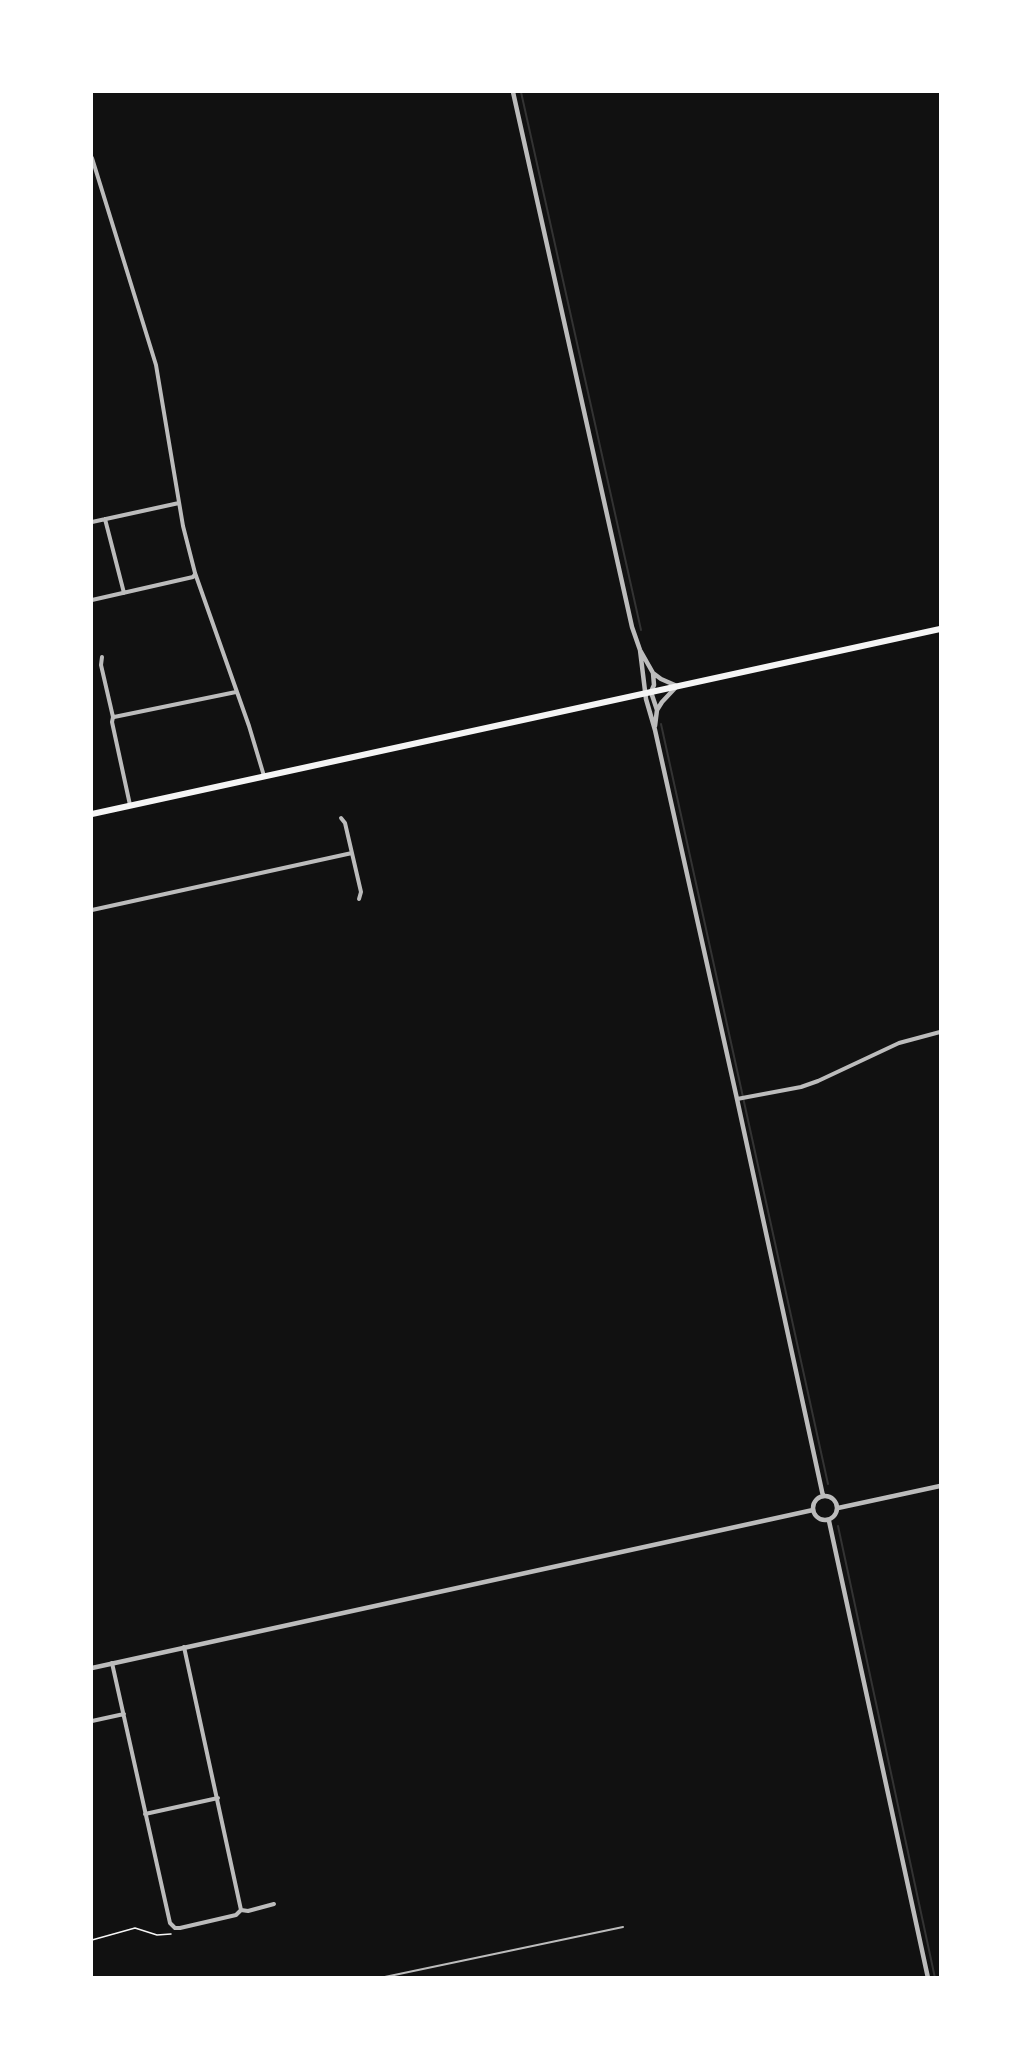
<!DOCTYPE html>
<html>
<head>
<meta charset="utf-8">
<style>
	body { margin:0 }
	#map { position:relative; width:1032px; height:2069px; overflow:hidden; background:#111; font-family:Inter,sans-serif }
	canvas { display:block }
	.frame { position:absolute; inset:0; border:93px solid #fff; pointer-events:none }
</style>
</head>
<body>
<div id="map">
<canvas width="1032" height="2069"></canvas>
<div class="frame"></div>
</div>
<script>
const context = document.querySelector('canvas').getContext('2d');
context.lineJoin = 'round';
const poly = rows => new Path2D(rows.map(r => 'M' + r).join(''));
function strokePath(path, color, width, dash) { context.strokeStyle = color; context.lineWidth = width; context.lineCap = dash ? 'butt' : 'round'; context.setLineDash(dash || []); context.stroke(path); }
strokePath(poly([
	[521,92,641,630],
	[661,724,828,1484],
	[838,1526,935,1978]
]), '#333', 2);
strokePath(poly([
	[92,1940,135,1928,157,1935,171,1934]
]), '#f5f5f5', 1.5);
strokePath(poly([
	[380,1978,623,1927]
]), '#bcbcbc', 2);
strokePath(poly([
	[92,158,156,365,183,526,195,573,249,726,264,776],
	[105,519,124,593],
	[92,522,179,503],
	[92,600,193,577,195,574],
	[102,657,101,665,113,717,112,722,130,805],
	[114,717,236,692],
	[341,818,345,823,361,892,359,899],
	[92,910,352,853],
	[737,1099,801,1087,818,1081,899,1043,940,1032],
	[184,1647,241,1910],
	[112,1663,170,1923,175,1928,180,1928,236,1915,241,1910,248,1911,274,1904],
	[92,1721,124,1714],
	[145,1814,218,1798]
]), '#bcbcbc', 4);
strokePath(poly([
	[513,92,632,627,640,650,653,673,661,679,677,686,662,702,657,710,655,726],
	[640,650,646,699,655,730,737,1099,823,1496],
	[653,673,654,685,651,692,657,710],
	'813 1508a12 12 0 1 1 24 0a12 12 0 1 1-24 0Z',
	[838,1508,940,1486],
	[829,1521,928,1978],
	[92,1668,813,1510]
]), '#bcbcbc', 4.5);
strokePath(poly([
	[92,814,940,629]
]), '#f5f5f5', 6);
</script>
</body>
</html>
